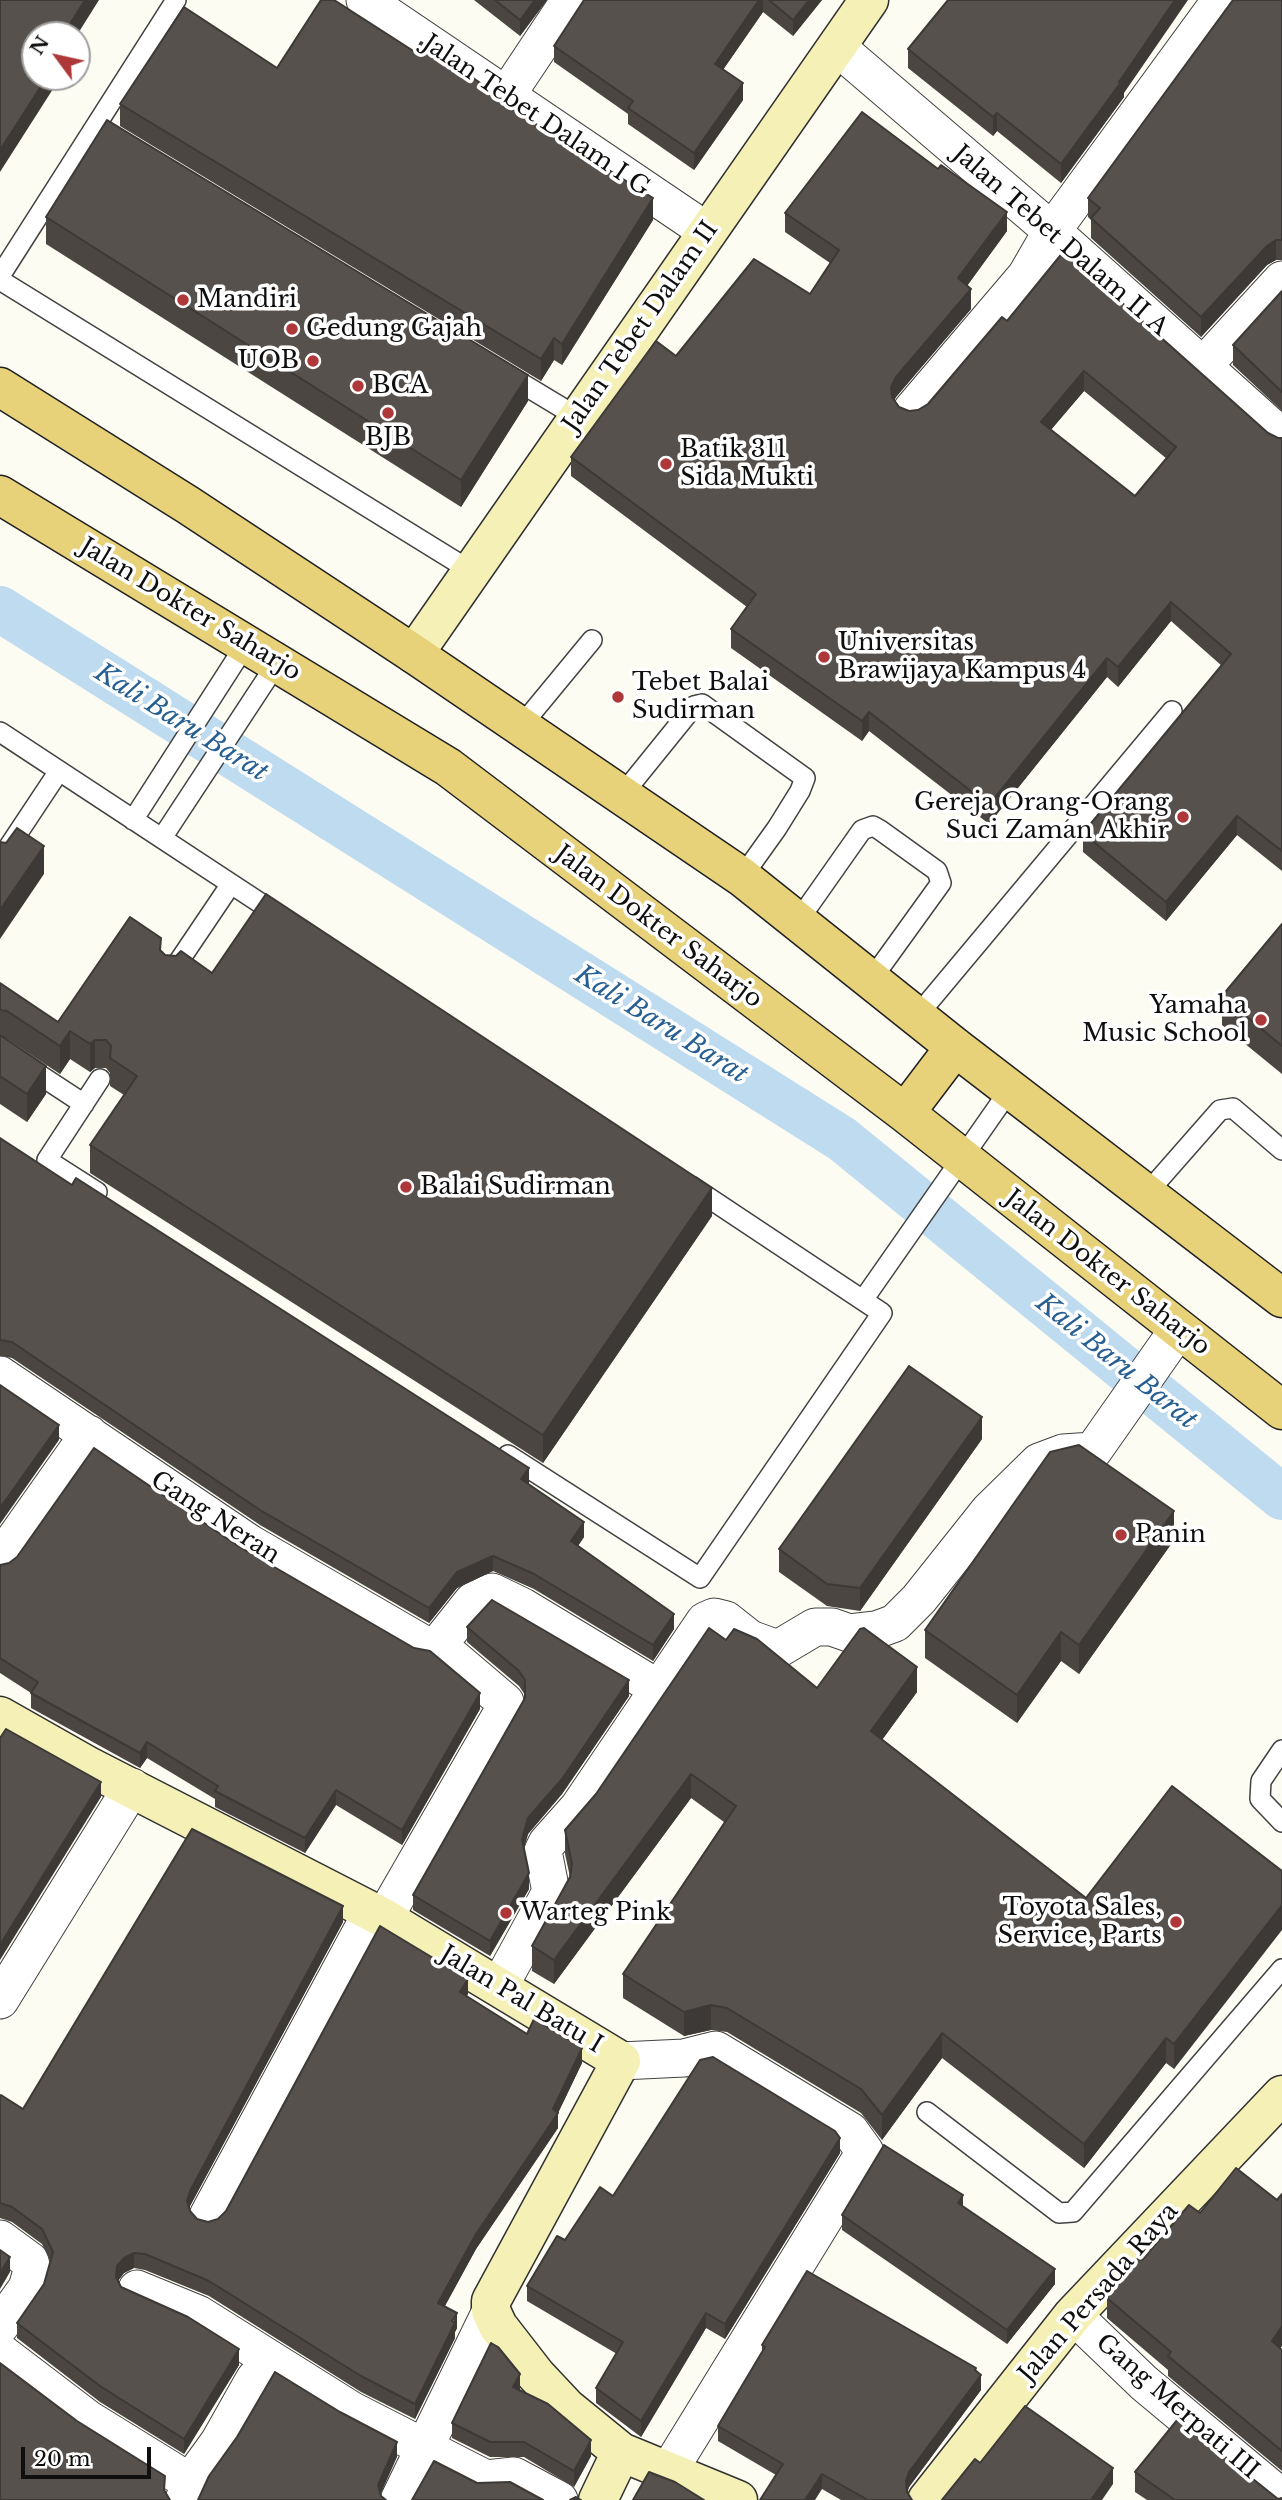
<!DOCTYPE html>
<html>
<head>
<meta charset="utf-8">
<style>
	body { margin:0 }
	#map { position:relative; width:1282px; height:2500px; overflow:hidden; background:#fdfcf3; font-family:"Libre Baskerville",serif }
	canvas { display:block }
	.north { position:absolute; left:21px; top:21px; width:70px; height:70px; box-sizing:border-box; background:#fff; border:2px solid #9f9f9f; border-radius:50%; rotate:303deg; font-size:19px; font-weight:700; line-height:28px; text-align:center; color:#0f0f0f }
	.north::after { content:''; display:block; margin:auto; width:24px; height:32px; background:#ae3839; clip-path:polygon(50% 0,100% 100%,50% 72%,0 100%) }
	.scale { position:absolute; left:21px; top:2447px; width:130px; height:32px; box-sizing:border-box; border:4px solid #0f0f0f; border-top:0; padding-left:9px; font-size:21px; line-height:24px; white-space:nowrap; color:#0f0f0f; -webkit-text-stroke:5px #fff; paint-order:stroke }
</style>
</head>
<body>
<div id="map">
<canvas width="1282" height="2500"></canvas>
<div class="north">N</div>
<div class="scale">20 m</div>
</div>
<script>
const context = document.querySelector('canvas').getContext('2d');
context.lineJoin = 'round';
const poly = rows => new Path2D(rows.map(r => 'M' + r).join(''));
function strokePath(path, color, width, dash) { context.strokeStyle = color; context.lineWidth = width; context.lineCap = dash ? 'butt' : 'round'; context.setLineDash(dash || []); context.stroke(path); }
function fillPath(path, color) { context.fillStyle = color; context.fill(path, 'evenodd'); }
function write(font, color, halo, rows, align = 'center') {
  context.font = font + ' "Libre Baskerville",serif'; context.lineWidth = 7; context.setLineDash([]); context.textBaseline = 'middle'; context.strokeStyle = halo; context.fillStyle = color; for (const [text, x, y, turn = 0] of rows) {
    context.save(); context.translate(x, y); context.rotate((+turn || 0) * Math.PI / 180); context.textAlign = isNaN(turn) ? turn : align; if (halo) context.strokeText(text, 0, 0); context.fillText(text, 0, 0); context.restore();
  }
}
strokePath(poly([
	[0,609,842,1139,1282,1497]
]), '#bedbef', 46);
const lane = poly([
	[0,276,176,0],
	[0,280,471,571],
	[506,374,579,418],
	[521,726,592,640],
	[0,732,280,916],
	[622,795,694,706,702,704,805,778,800,791,777,828,742,877],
	[133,820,246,644],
	[162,838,277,663],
	[0,860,59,771],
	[798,921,862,830,873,826,880,830,937,871,941,883,871,980],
	[171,973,231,884],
	[917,1016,1172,711],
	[0,1049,84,1104],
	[97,1192,47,1160,100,1079],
	[1148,1192,1220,1110,1233,1108,1282,1150],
	[863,1300,1011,1088],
	[508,1455,700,1578,882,1313,691,1186],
	[1282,1750,1261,1781,1260,1799,1282,1822],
	[927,2112,1059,2213,1073,2212,1282,1969]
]);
const street = poly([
	[365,0,708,232],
	[837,47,1052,231,1282,437],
	[506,96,570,0],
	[1203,366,1282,280],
	[912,410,1026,276,1052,231,1221,0],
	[0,1375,249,1543,425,1645,438,1645,505,1702,504,1710,384,1918],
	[0,1560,89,1434],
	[438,1645,473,1601,492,1592,523,1607,659,1689],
	[499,1987,551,1892,543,1851,547,1843,579,1807,705,1621,714,1617,726,1620,750,1639,778,1649,815,1627,832,1627,849,1633,876,1630,895,1623,919,1599,989,1511,1039,1462,1063,1453,1093,1451,1178,1330],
	[0,2000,132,1787],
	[621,2061,684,2058,716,2050,850,2131,865,2152,668,2472],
	[208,2216,372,1912],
	[0,2239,30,2261,32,2271,27,2288,0,2326],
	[137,2289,198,2314,351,2410,486,2479,514,2476,559,2500],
	[1073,2315,1144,2383,1282,2498],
	[0,2352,88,2419,190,2482],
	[184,2500,190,2482,219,2442,254,2380,271,2360],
	[399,2500,491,2311]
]);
const secondary = poly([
	[414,654,869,0],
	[0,1716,90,1767,384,1918,621,2061,491,2301,491,2311,498,2326,536,2375,567,2408,621,2452,738,2500],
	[598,2500,621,2452],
	[927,2500,1073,2315,1282,2095]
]);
const primary = poly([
	[0,387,188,505,414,654,742,877,955,1047,1282,1298],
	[0,495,448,767,905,1113,1282,1410],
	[905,1113,955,1047]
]);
strokePath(lane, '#424242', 22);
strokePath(street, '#424242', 39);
strokePath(secondary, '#313131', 41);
strokePath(primary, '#202020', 41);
strokePath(lane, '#fff', 19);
strokePath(street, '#fff', 37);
strokePath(secondary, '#f5f1b6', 38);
strokePath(primary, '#e7d179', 38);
fillPath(poly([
	[474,0,547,0,520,36],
	[584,0,822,0,793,36,763,12,723,70,743,100,694,170,628,124,628,114,554,62,554,46],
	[1282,0,1282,260,1276,260,1267,265,1201,337,1091,238,1091,220,1088,217,1088,198],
	[908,49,1124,93,1124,97,1061,183,997,131,993,136,908,68],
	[415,52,515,111,653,220,562,365,554,360,541,381,120,126,120,104],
	[785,213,1007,231,967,286,971,309,896,397,894,400,899,407,909,411,918,410,928,404,1007,321,1278,438,1282,438,1282,871,1237,835,1166,921,1083,852,1083,833,1222,666,1171,621,1118,687,1107,677,989,824,869,731,862,741,731,648,731,629,747,607,571,476,571,457,676,356,810,294,830,263,785,232],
	[1084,391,1167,459,1135,496,1051,430],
	[46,217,528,401,461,507,46,244],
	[1282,291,1282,411,1233,365,1233,345],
	[1282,924,1282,1074,1222,1025,1222,996],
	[161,951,165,955,212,973,712,1216,543,1463,90,1173,90,1145,124,1095,110,1086,110,1073,106,1068,95,1068,90,1072,70,1059,60,1074,7,1039,5,1039,46,1094,27,1122,0,1104,0,983,58,1022],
	[0,1138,529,1483,529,1484,584,1537,578,1546,674,1629,653,1661,534,1589,493,1571,457,1588,429,1623,260,1525,12,1358,0,1356],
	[982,1439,860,1611,827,1606,779,1572,779,1549],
	[1174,1540,1079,1674,1061,1661,1017,1723,925,1658,925,1630],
	[0,1565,480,1709,402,1845,336,1805,305,1853,215,1807,215,1799,147,1758,140,1768,31,1708,31,1693,0,1673],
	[467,1627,629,1696,562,1794,528,1834,524,1848,529,1889,490,1956,413,1910,413,1895,525,1698,525,1695,519,1686,467,1642],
	[726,1640,817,1688,917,1692,882,1740,1086,1898,1282,1871,1174,2069,1166,2063,1084,2168,942,2058,882,2140,861,2113,727,2032,711,2030,684,2036,623,1998,623,1974,724,1822,691,1798,554,1984,532,1971,532,1946,570,1877,565,1854,565,1830,596,1794],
	[343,1922,190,2206,190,2211,197,2219,208,2222,218,2219,468,1994,467,1996,527,2034,582,2063,558,2113,558,2128,476,2249,444,2307,457,2328,455,2332,455,2338,415,2419,361,2392,209,2296,145,2270,134,2268,124,2273,118,2281,121,2287,239,2365,184,2454,100,2402,17,2338,17,2323,44,2284,50,2261,42,2244,12,2222,0,2218,0,2096,23,2109],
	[840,2153,725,2339,706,2328,641,2437,596,2403,596,2388,617,2354,527,2301,527,2286,565,2240,613,2196],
	[963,2206,1055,2284,1007,2344,842,2230,842,2215],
	[1107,2298,1280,2348,1282,2350,1282,2471,1168,2376,1168,2370,1107,2318],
	[762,2345,976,2371,981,2390,909,2487,907,2493,912,2500,841,2500,822,2489,776,2475,718,2441,718,2426,762,2353],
	[520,2390,591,2456,574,2487,524,2457,490,2457,452,2438,452,2423],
	[1135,2472,1278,2499,1282,2500,1147,2500,1135,2492]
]), '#4b4642');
fillPath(poly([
	[85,0,99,0,77,35,63,35],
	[535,0,547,0,520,36,520,20],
	[759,0,763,0,763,12,715,81,715,64],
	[809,0,822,0,793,36,793,20],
	[1175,0,1188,0,1124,93,1124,97,1061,183,1061,164,1119,82],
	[47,77,60,77,60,78,0,172,0,150],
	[743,83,743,100,694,170,694,153],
	[997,113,997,131,993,136,993,117],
	[653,198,653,220,562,365,562,344],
	[1007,212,1007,231,958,298,958,278],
	[1276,240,1276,260,1267,265,1201,337,1201,317,1267,246],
	[971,289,971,309,896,397,891,407,891,387,896,377],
	[554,338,554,360,541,381,541,359],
	[1084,371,1084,391,1041,441,1041,422],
	[528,375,528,401,461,507,461,480],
	[1171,602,1171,621,1118,687,1118,667],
	[1107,658,1107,677,989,824,989,805],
	[869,712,869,731,862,741,862,721],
	[1237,816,1237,835,1166,921,1166,902],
	[44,846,44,874,0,939,0,910],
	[70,1031,70,1059,60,1074,60,1046],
	[95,1040,95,1068,90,1072,90,1044],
	[46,1066,46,1094,27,1122,27,1094],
	[712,1188,712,1216,543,1463,543,1435],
	[982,1417,982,1439,860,1611,860,1588],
	[59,1425,59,1440,0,1524,0,1508],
	[529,1468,529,1483,521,1495,521,1479],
	[1174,1511,1174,1540,1079,1674,1079,1645],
	[584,1522,584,1537,571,1556,571,1541],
	[493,1556,493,1571,457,1588,429,1623,429,1608,457,1572],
	[674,1614,674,1629,653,1661,653,1645],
	[1061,1632,1061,1661,1017,1723,1017,1695],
	[917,1667,917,1692,871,1755,871,1731],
	[629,1680,629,1696,562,1794,528,1834,522,1854,522,1839,528,1818],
	[480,1693,480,1709,402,1845,402,1830],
	[147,1742,147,1758,140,1768,140,1753],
	[691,1774,691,1798,554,1984,554,1960],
	[101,1782,101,1797,0,1960,0,1945],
	[336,1790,336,1805,305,1853,305,1838],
	[529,1873,529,1889,490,1956,490,1941],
	[1282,1905,1282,1930,1174,2069,1174,2044],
	[343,1906,343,1922,190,2206,187,2216,187,2201,190,2191],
	[468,1979,468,1994,460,2007,460,1992],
	[711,2005,711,2030,684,2036,684,2012],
	[942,2033,942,2058,882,2140,882,2115],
	[1166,2038,1166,2063,1084,2168,1084,2144],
	[582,2048,582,2063,558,2113,558,2128,476,2249,438,2319,438,2303,476,2234,553,2109],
	[840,2138,840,2153,725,2339,725,2324],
	[963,2195,963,2209,958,2203],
	[134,2253,134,2268,124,2273,117,2282,116,2277,117,2266,124,2258],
	[10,2257,10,2272,0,2289,0,2273],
	[1055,2269,1055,2284,1007,2344,1007,2330],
	[457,2313,457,2328,455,2332,455,2338,415,2419,415,2404],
	[706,2313,706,2328,641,2437,641,2421],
	[1282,2326,1282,2346,1272,2361,1272,2341],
	[239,2349,239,2365,184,2454,184,2439],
	[976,2368,976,2381,981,2375,981,2390,909,2487,906,2496,906,2481,909,2472],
	[520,2374,520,2390,513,2387],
	[591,2440,591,2456,574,2487,574,2471],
	[397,2442,397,2457,378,2500,378,2485],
	[1113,2468,1113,2484,1102,2500,1091,2500],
	[822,2474,822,2489,815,2500,805,2500]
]), '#3d3936');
const building = poly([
	[0,0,85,0,63,35,35,35,35,77,47,77,0,150,0,0],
	[321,0,334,0,415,52,421,42,515,107,514,110,653,198,562,344,554,338,541,359,120,104,184,7,277,68,321,0],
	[495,0,535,0,520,20,495,0],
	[584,0,759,0,715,64,743,83,694,153,628,108,633,101,554,46,584,0],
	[769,0,809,0,793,20,769,0],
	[948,0,1175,0,1119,82,1124,78,1061,164,997,113,993,117,908,49,948,0],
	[1233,0,1282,0,1282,240,1276,240,1267,246,1201,317,1091,218,1100,208,1088,198,1233,0],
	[862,112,938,169,941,165,1007,212,958,278,971,289,896,377,891,387,892,397,899,407,909,411,918,410,928,404,1002,317,1007,321,1064,251,1268,433,1278,438,1282,438,1282,851,1237,816,1166,902,1083,833,1231,654,1171,602,1118,667,1107,658,989,805,869,712,862,721,731,629,756,594,571,457,656,341,676,356,754,259,810,294,839,250,785,213,862,112],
	[1084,371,1176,447,1135,496,1041,422,1084,371],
	[107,120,528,375,461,480,46,217,107,120],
	[1282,291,1282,392,1233,345,1282,291],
	[17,828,44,846,0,910,0,842,6,843,17,828],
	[266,894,712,1188,543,1435,90,1145,137,1076,110,1058,111,1046,106,1040,95,1040,90,1044,70,1031,60,1046,7,1011,0,1010,0,983,58,1022,130,917,161,938,160,950,165,955,176,956,181,951,212,973,266,894],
	[1282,924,1282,1046,1222,996,1282,924],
	[0,1035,46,1066,27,1094,0,1076,0,1035],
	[0,1138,72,1185,76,1178,529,1468,521,1479,584,1522,571,1541,674,1614,653,1645,534,1574,493,1556,457,1572,429,1608,260,1510,12,1342,0,1340,0,1138],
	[909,1366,982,1417,860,1588,827,1584,779,1549,909,1366],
	[0,1385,59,1425,0,1508,0,1385],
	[1079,1445,1174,1511,1079,1645,1061,1632,1017,1695,925,1630,1050,1452,1079,1445],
	[94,1448,238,1546,414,1648,430,1651,480,1693,402,1830,336,1790,305,1838,215,1791,218,1786,147,1742,140,1753,31,1693,38,1682,0,1658,0,1565,9,1563,17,1557,94,1448],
	[492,1600,629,1680,562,1779,528,1818,522,1839,529,1873,490,1941,413,1895,525,1698,525,1680,519,1671,467,1627,492,1600],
	[709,1628,726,1640,734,1629,757,1639,817,1688,860,1629,864,1628,917,1667,871,1731,1086,1898,1172,1786,1282,1871,1282,1905,1174,2044,1166,2038,1084,2144,942,2033,882,2115,861,2089,727,2008,711,2005,684,2012,623,1974,736,1806,691,1774,554,1960,532,1946,570,1877,572,1864,565,1830,596,1794,709,1628],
	[6,1729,101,1782,0,1945,0,1738,6,1729],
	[192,1829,343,1906,190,2191,187,2201,190,2211,197,2219,208,2222,218,2219,226,2211,380,1926,468,1979,460,1992,527,2034,534,2019,582,2048,553,2109,558,2113,476,2234,438,2303,457,2313,452,2321,455,2323,415,2404,361,2376,209,2281,145,2254,134,2253,124,2258,117,2266,116,2277,121,2287,188,2317,239,2349,184,2439,100,2386,17,2323,44,2284,53,2252,42,2229,12,2207,0,2203,0,2096,1,2095,23,2109,192,1829],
	[713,2057,835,2131,840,2138,725,2324,706,2313,641,2421,596,2388,623,2342,527,2286,557,2236,565,2240,600,2187,613,2196,700,2060,713,2057],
	[884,2145,963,2195,958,2203,1055,2269,1007,2330,842,2215,884,2145],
	[1236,2168,1277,2200,1282,2194,1282,2326,1272,2341,1282,2350,1282,2451,1168,2356,1171,2352,1107,2298,1137,2259,1142,2260,1189,2205,1200,2213,1236,2168],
	[0,2250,10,2257,0,2273,0,2250],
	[807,2271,976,2368,975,2370,981,2375,909,2472,906,2481,907,2492,912,2500,868,2500,822,2474,805,2500,760,2500,783,2464,718,2426,765,2347,762,2345,807,2271],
	[491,2343,498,2347,520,2374,513,2387,548,2404,591,2440,574,2471,524,2442,490,2442,452,2423,491,2343],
	[0,2363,77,2421,165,2476,164,2490,170,2500,0,2500,0,2363],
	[275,2372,340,2412,397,2442,378,2485,381,2496,386,2500,198,2500,209,2476,237,2437,275,2372],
	[1025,2406,1113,2468,1091,2500,942,2500,975,2459,980,2463,1025,2406],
	[1178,2419,1278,2499,1282,2498,1282,2500,1175,2500,1135,2472,1178,2419],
	[434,2461,477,2483,510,2482,543,2500,412,2500,434,2461],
	[649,2472,675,2482,704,2500,633,2500,649,2472],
	[576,2497,581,2500,570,2500,576,2497]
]);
fillPath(building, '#57514d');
strokePath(building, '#3d3936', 2);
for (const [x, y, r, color] of [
	[183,300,7,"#ae3839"],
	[292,329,7,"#ae3839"],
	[313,361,7,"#ae3839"],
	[358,386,7,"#ae3839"],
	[388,413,7,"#ae3839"],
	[666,464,7,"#ae3839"],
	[824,657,7,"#ae3839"],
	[618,697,7,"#ae3839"],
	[1183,817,7,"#ae3839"],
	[1261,1020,7,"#ae3839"],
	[406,1187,7,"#ae3839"],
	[1121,1535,7,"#ae3839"],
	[506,1913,7,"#ae3839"],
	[1176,1922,7,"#ae3839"]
]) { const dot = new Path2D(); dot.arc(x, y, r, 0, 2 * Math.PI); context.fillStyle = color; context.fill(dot); strokePath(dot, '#fff', 2.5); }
write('24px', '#0f0f0f', '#fff', [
	["Jalan Tebet Dalam I G",536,116,34],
	["Jalan Tebet Dalam II A",1060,241,41],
	["Jalan Tebet Dalam II",641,327,-55],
	["Jalan Dokter Saharjo",190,610,31],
	["Jalan Dokter Saharjo",658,927,37],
	["Jalan Dokter Saharjo",1107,1273,38],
	["Gang Neran",215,1518,33],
	["Jalan Pal Batu I",521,2000,31],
	["Jalan Persada Raya",1099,2293,-49],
	["Gang Merpati III",1177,2407,41]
]);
write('24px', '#0f0f0f', '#fff', [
	["Mandiri",197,300],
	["Gedung Gajah",306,329],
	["UOB",299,361,"right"],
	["BCA",372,386],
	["BJB",388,438,"center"],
	["Batik 311",680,450],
	["Sida Mukti",680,478],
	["Universitas",838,643],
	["Brawijaya Kampus 4",838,671],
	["Tebet Balai",632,683],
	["Sudirman",632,711],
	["Gereja Orang-Orang",1169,803,"right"],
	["Suci Zaman Akhir",1169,831,"right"],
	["Yamaha",1247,1006,"right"],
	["Music School",1247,1034,"right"],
	["Balai Sudirman",420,1187],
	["Panin",1135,1535],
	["Toyota Sales,",1162,1908,"right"],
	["Service, Parts",1162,1936,"right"],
	["Warteg Pink",520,1913]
], 'left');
write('italic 26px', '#275f92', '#fff', [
	["Kali Baru Barat",181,723,32],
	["Kali Baru Barat",661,1025,32],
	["Kali Baru Barat",1116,1362,39]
]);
</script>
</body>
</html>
